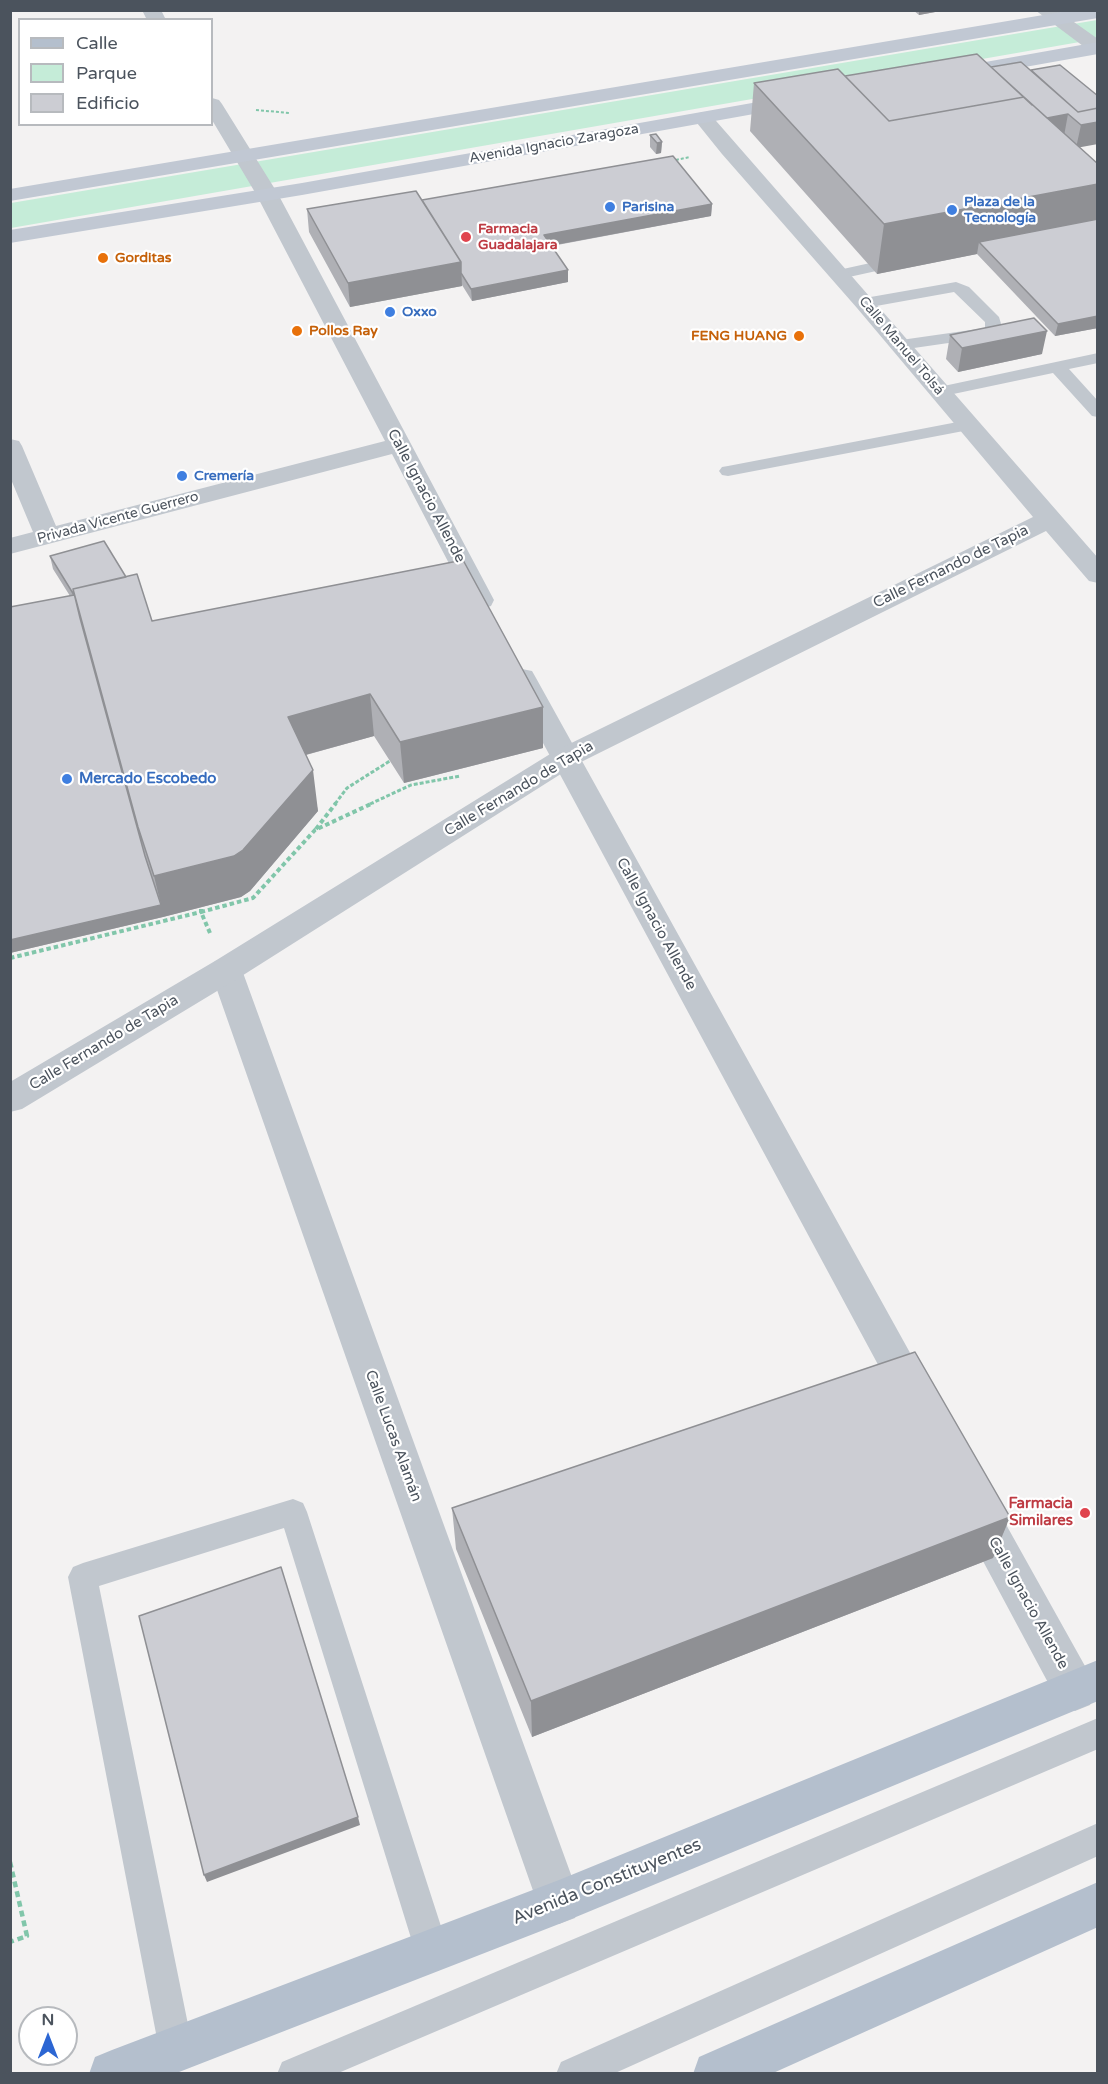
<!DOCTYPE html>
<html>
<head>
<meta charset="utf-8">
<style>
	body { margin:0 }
	#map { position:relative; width:1108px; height:2084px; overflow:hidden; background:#f3f2f2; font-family:"Varela Round",sans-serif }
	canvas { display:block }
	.frame { position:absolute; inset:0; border:12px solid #4b535d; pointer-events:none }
	.legend { position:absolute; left:18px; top:18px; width:195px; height:108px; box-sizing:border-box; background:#fff; border:2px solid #b7babe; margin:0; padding:8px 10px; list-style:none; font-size:18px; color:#4b535d }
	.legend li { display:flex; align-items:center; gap:12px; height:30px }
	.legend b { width:30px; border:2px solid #b7babe }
	.north { position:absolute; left:18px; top:2006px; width:60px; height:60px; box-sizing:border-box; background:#fff; border:2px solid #b7babe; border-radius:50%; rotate:0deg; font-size:16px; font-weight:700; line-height:24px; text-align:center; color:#4b535d }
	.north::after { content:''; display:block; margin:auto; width:21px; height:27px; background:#2c66d3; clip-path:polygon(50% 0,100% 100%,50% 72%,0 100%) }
</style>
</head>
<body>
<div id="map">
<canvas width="1108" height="2084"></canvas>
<div class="frame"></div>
<ul class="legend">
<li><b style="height:8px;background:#b4bfcd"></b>Calle</li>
<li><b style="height:16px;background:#c5ecd8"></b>Parque</li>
<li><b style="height:16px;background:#cccdd3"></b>Edificio</li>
</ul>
<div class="north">N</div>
</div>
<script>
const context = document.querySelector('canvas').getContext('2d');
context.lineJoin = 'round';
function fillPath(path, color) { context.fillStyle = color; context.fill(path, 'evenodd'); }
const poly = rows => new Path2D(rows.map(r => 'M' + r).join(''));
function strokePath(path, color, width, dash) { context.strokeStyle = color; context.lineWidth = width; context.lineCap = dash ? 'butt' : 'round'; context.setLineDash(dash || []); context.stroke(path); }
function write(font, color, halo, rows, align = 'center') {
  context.font = font + ' "Varela Round",sans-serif'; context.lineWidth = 4.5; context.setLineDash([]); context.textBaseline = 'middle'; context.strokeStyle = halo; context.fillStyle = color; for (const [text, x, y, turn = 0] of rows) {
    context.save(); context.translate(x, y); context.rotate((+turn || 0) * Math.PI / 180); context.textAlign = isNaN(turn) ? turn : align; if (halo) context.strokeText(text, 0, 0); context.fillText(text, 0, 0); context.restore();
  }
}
fillPath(poly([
	[1097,20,1097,39,11,228,11,203]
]), '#c5ecd8');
strokePath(poly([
	[256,110,290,113],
	[671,161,690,157]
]), '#81c6aa', 2, [3, 2]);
strokePath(poly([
	[335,804,347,788,393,759],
	[370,804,411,785,460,776]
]), '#81c6aa', 3, [4, 2]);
strokePath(poly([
	[316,829,336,803],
	[210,933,201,912,253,898,315,830,373,803],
	[10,958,201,912,201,905]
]), '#81c6aa', 4, [4.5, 3]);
strokePath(poly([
	[10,1862,27,1936,10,1942]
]), '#81c6aa', 4.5, [6, 4]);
fillPath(poly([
	[902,256,910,261,908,264,840,279,832,274,834,271,902,256],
	[956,282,969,287,999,317,1002,327,997,336,900,350,894,349,891,345,894,341,985,328,985,322,954,292,865,308,857,303,865,298,956,282],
	[1098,353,1098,363,1069,369,1098,401,1098,417,1092,416,1053,373,939,397,933,396,930,392,933,388,939,387,1098,353],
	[968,420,974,421,977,425,974,429,728,476,722,475,719,471,722,467,728,466,968,420],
	[293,1499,303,1503,307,1512,449,1951,444,1963,432,1968,420,1963,415,1951,284,1528,99,1586,193,2049,188,2061,176,2066,164,2061,159,2049,68,1577,73,1567,83,1563,293,1499],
	[1098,1718,1098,1749,336,2074,277,2074,282,2062,1098,1718],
	[1098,1823,1098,1856,613,2074,556,2074,561,2062,1098,1823]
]), '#c1c7ce');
fillPath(poly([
	[142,10,161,10,166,20,147,20,142,10],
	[212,98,219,100,222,104,278,194,494,600,491,606,481,609,471,606,468,600,392,454,10,554,10,538,33,532,10,477,10,439,19,441,22,446,56,526,385,441,256,194,212,120,212,98],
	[522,669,532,671,536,678,929,1387,935,1399,929,1411,916,1416,903,1411,508,678,512,671,522,669],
	[226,958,237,961,242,970,581,1902,575,1918,559,1924,543,1918,537,1902,210,970,215,961,226,958],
	[975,1489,989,1494,1090,1675,1096,1690,1090,1705,1075,1711,1060,1705,961,1520,955,1507,961,1494,975,1489]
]), '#c1c7ce');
fillPath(poly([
	[1035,10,1057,10,1098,39,1098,54,1091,52,1035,10],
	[703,112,710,114,1098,558,1098,583,1089,581,1046,531,575,765,237,979,22,1109,10,1112,10,1082,215,961,555,751,1033,517,857,308,722,154,693,118,696,114,703,112]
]), '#c1c7ce');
fillPath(poly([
	[1073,10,1098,10,1098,18,10,201,10,189,1073,10],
	[1098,42,1098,54,946,81,939,79,936,75,939,71,946,69,1098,42],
	[797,95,804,97,807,101,804,105,302,195,10,243,10,230,302,183,797,95]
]), '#c1c8d3');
fillPath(poly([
	[1098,1660,1098,1701,559,1924,174,2074,89,2074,95,2057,112,2050,559,1880,1098,1660],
	[1098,1882,1098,1927,771,2074,693,2074,699,2057,1098,1882]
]), '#b4bfcd');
fillPath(poly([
	[913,10,946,10,919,15],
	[991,67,1031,70,1098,96,1079,147,1098,164,1098,328,1055,336,977,254,877,274,750,131,754,83],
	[650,135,662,142,661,153,656,154,650,147],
	[422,200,712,204,711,216,552,246,568,282,472,301,462,285,462,286,350,307,309,232,307,209],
	[950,335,1042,354,958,372,946,359],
	[50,556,152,621,543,748,404,783,374,736,306,755,318,811,250,891,241,897,163,917,10,953,70,596,53,569],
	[452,1508,1010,1517,993,1558,532,1737,456,1549]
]), '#afb0b5');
fillPath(poly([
	[919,10,946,10,919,15],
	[1068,114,1064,136,888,130],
	[1098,119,1098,144,1076,148,1081,125],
	[662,142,661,153,656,154,657,143],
	[1098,184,1098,231,979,242,977,254,877,274,884,224],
	[712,204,711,216,544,247,544,235],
	[461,262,462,286,350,307,348,283],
	[568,270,568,282,472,301,471,289],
	[1098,316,1098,328,1055,336,1058,324],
	[1047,331,1042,354,958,372,962,348],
	[370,694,374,736,294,758,288,717],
	[543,707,543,748,404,783,400,742],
	[313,770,318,811,250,891,241,897,163,917,10,953,10,940,161,905,154,876],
	[1010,1517,993,1558,532,1737,531,1701],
	[358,1817,360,1825,207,1882,204,1875]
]), '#8f9094');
const building = poly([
	[977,54,1032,105,1024,97,889,121,845,76,977,54],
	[1021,62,1078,112,1098,108,1098,122,1081,125,1068,114,1047,118,991,67,1021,62],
	[1060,65,1098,96,1098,108,1078,112,1031,70,1060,65],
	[838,69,889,121,1024,97,1098,164,1098,184,884,224,754,83,838,69],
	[656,134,662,142,657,143,650,135,656,134],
	[673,156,712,204,544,235,568,270,471,289,461,273,461,262,422,200,673,156],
	[416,191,461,262,348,283,307,209,416,191],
	[1098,219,1098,316,1058,324,979,242,1098,219],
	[1034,318,1047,331,962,348,950,335,1034,318],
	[104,541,126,577,73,589,80,618,145,856,161,905,10,940,10,607,74,595,50,556,104,541],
	[463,560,543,707,400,742,370,694,288,717,313,770,243,850,234,856,154,876,138,827,73,589,137,574,152,621,463,560],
	[915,1352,1010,1517,531,1701,452,1508,915,1352],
	[281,1567,358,1817,204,1875,139,1616,281,1567]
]);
fillPath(building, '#cccdd3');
strokePath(building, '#8f9094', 1.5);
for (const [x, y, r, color] of [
	[610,207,6,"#3f7fe0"],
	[952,210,6,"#3f7fe0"],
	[466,237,6,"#e0444e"],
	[103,258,6,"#e8710a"],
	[390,312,6,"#3f7fe0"],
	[297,331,6,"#e8710a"],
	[799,336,6,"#e8710a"],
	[182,476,6,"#3f7fe0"],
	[67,779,6,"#3f7fe0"],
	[1085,1513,6,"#e0444e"]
]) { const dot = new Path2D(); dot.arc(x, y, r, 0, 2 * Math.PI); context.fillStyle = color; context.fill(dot); strokePath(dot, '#fff', 2); }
write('14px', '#4b535d', '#fff', [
	["Avenida Ignacio Zaragoza",554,144,-10],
	["Calle Manuel Tolsá",901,346,50],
	["Privada Vicente Guerrero",118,518,-15]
]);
write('bold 14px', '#366cbe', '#fff', [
	["Plaza de la",964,202],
	["Tecnología",964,218],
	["Parisina",622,207],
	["Oxxo",402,312],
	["Cremería",194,476]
], 'left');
write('bold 14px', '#be3a42', '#fff', [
	["Farmacia",478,229],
	["Guadalajara",478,245]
], 'left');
write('bold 14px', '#c56008', '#fff', [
	["Gorditas",115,258],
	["Pollos Ray",309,331],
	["FENG HUANG",787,336,"right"]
], 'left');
write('15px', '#4b535d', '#fff', [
	["Calle Ignacio Allende",426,496,62],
	["Calle Fernando de Tapia",951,567,-26],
	["Calle Fernando de Tapia",519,789,-31],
	["Calle Ignacio Allende",656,924,61],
	["Calle Fernando de Tapia",104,1043,-31],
	["Calle Lucas Alamán",393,1436,70],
	["Calle Ignacio Allende",1028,1603,61]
]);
write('bold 15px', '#366cbe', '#fff', [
	["Mercado Escobedo",79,779]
], 'left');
write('bold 15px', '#be3a42', '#fff', [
	["Farmacia",1073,1504],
	["Similares",1073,1521]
], 'right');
write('18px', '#4b535d', '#fff', [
	["Avenida Constituyentes",607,1882,-22]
]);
</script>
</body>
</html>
